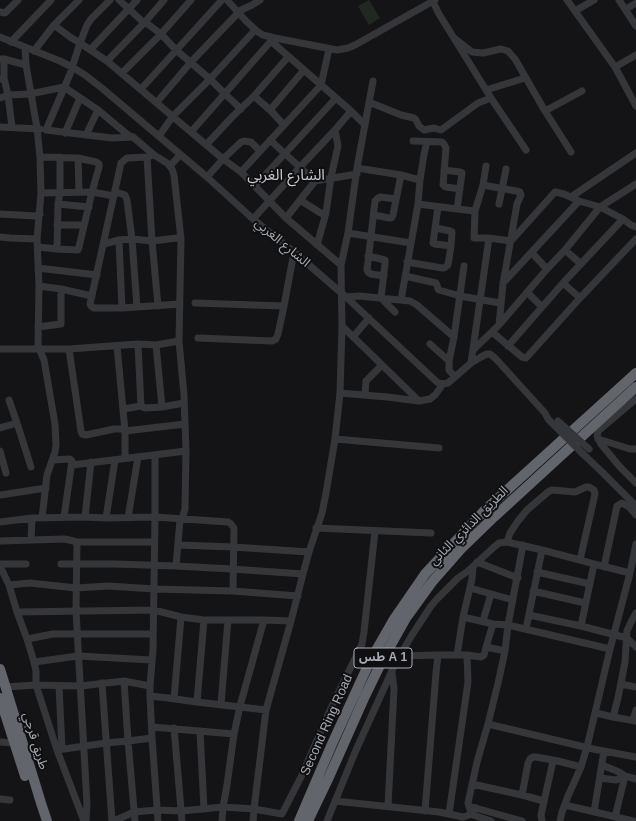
<!DOCTYPE html>
<html>
<head>
<meta charset="utf-8">
<style>
	body { margin:0 }
	canvas { display:block; background:#141416 }
</style>
</head>
<body>
<canvas width="636" height="821"></canvas>
<script>
const context = document.querySelector('canvas').getContext('2d');
context.lineJoin = 'round';
function fillPath(path, color) { context.fillStyle = color; context.fill(path, 'evenodd'); }
const poly = rows => new Path2D(rows.map(r => 'M' + r).join(''));
function strokePath(path, color, width, dash) { context.strokeStyle = color; context.lineWidth = width; context.lineCap = dash ? 'butt' : 'round'; context.setLineDash(dash || []); context.stroke(path); }
function write(font, color, halo, rows, align = 'center') {
  context.font = font + ' Arial,"Noto Sans Arabic",sans-serif'; context.lineWidth = 4; context.setLineDash([]); context.textBaseline = 'middle'; context.strokeStyle = halo; context.fillStyle = color; for (const [text, x, y, turn = 0] of rows) {
    context.save(); context.translate(x, y); context.rotate((+turn || 0) * Math.PI / 180); context.textAlign = isNaN(turn) ? turn : align; if (halo) context.strokeText(text, 0, 0); context.fillText(text, 0, 0); context.restore();
  }
}
fillPath(poly([
	[369,0,380,18,369,25,358,6]
]), '#212821');
strokePath(poly([
	[110,0,91,19,87,25,80,43,70,74,46,130,112,138,133,137],
	[119,0,142,21,145,22,161,34,176,50,210,79,225,94,241,109],
	[227,0,246,21,258,32,263,35,275,38,337,50,348,48,355,45,435,0],
	[432,0,439,14,491,98,526,150],
	[567,0,615,67,636,106],
	[619,0,636,26],
	[626,9,636,3],
	[575,11,594,0],
	[0,12,5,13,18,0],
	[237,12,252,5,260,0],
	[54,25,70,37,80,43,107,61,191,132,223,159,241,172,286,218,341,265],
	[0,37,60,61,72,67,85,75,103,89,207,177,253,219,294,252,346,297,438,383,443,384,448,383,471,363,481,357,487,354,490,354,496,359,545,413,548,419,554,425],
	[272,37,271,40,272,42,351,111,365,125],
	[454,38,472,52,483,53,501,49,508,51,515,59,545,111,571,152],
	[11,42,51,0],
	[25,47,26,65,37,128,40,157,41,193,37,239,39,286,38,346,44,360,55,424,56,445,55,452,47,475,42,518],
	[90,50,137,0],
	[34,51,54,25,79,0],
	[1,59,4,59,4,78],
	[4,59,26,65],
	[107,61,145,22,164,0],
	[615,67,636,55],
	[122,73,161,34,191,0],
	[0,79,4,78,8,95,12,127],
	[141,89,222,0],
	[486,90,525,78],
	[254,96,270,110,284,125],
	[0,98,8,95,30,94,64,87,98,110,128,135,133,137,154,155,167,163,172,169,174,175,181,239,179,341,184,395,186,451,185,509,183,516,180,520,176,566],
	[157,102,191,62,238,13],
	[369,102,401,115,414,118,416,120,419,126,424,130,434,128,441,130,478,103,491,98],
	[270,110,304,70],
	[545,111,582,91],
	[0,127,40,129],
	[191,132,271,41],
	[65,133,80,98],
	[86,135,98,110],
	[159,136,173,116,210,79,255,30],
	[270,140,315,181],
	[413,141,442,142,444,144,446,148,443,185,446,187,460,189],
	[206,145,233,116,254,96,288,57],
	[154,155,147,157,127,158,121,163,90,304,91,306,94,308,122,308,180,304],
	[147,157,152,241,158,306],
	[78,158,79,192],
	[170,166,180,155],
	[486,166,483,185,475,211,474,238,489,238,511,241,555,192,564,194,579,201,600,207,623,219,631,225,636,227],
	[357,168,401,175,420,180],
	[444,170,460,172,462,173,457,209],
	[241,172,321,85,329,49],
	[207,177,223,159,241,142,244,141,251,142,260,151],
	[255,186,336,98],
	[116,192,125,195,127,200,132,239,137,307],
	[41,193,92,192,114,196],
	[571,197,636,153],
	[300,200,319,212,323,214,326,213],
	[58,204,89,207],
	[418,204,457,209,475,211],
	[499,204,506,169],
	[438,207,433,243,435,244,451,246],
	[0,214,35,216,40,214],
	[374,215,389,218,391,218,392,217,393,215,401,175],
	[286,218,315,181,357,174],
	[253,219,300,167,335,130,351,111],
	[57,225,84,225],
	[348,233,411,243],
	[0,237,10,238,37,239],
	[119,240,122,308],
	[104,244,119,240,132,239,152,241,177,238,181,239],
	[317,245,326,213,331,177,338,146,335,130],
	[38,247,57,249,78,250,79,247,92,192,99,167,99,164,96,162,78,158,40,157],
	[57,249,58,204,60,193,60,157],
	[565,250,581,264],
	[532,253,547,269],
	[368,256,385,260,385,264,381,298,395,312],
	[407,262,442,268,444,268,448,265,451,246,452,232,450,231,436,228],
	[38,268,97,275],
	[384,276,371,274,368,272,367,270,375,201,377,199,380,197,396,199],
	[405,276,436,283,437,285,438,289,439,290,460,296,500,303],
	[503,283,579,201],
	[563,283,580,298],
	[39,286,61,289,92,296],
	[527,292,542,307],
	[346,297,359,296,410,301,417,305,454,337],
	[401,300,418,204,420,180,424,154,427,142],
	[195,303,284,306],
	[499,325,547,269,565,250,600,207,636,184],
	[342,326,419,401],
	[38,327,61,324,61,289],
	[492,332,522,357,526,358,580,298,636,239],
	[353,337,369,318],
	[198,338,272,341,276,339,278,334,284,306,294,252],
	[138,344,141,406],
	[430,344,449,361],
	[156,345,162,407],
	[117,346,125,431,185,424],
	[508,346,563,283,623,219],
	[0,349,69,349,138,344,156,345,179,341],
	[69,349,81,431,82,434,86,435,114,429,125,429],
	[473,350,499,325,503,284,517,204,521,195,520,192,516,191,483,185],
	[471,363,489,238],
	[455,377,449,370,449,361,454,337,464,266],
	[340,393,387,397,419,401,430,399,435,395,443,384],
	[365,395,366,381,382,365],
	[636,399,598,431,597,436,601,444,620,467,636,483],
	[9,400,17,423,31,467],
	[123,409,141,406,145,408,162,407,184,403],
	[0,428,17,423],
	[335,439,439,448],
	[598,439,630,449,636,449],
	[0,451,6,473],
	[583,454,601,471,636,506],
	[155,455,155,517,153,650,150,686,150,696,152,738,158,821],
	[125,458,125,431],
	[53,460,70,459,72,461,64,517],
	[72,465,186,451],
	[0,495,46,488],
	[85,517,91,462],
	[106,518,115,460],
	[128,518,138,457],
	[0,522,32,518,85,517,106,518,155,517,228,522,231,524,234,528,233,591],
	[316,528,431,533],
	[31,540,32,518],
	[0,541,65,539,77,542,154,542],
	[77,542,76,611,87,804,86,821],
	[507,542,510,533,518,521,527,510,548,492,552,490,575,492,586,487,589,487,594,490,595,494,580,560],
	[178,545,233,547,309,552],
	[477,562,518,578],
	[0,564,26,564],
	[61,564,115,564,176,566,232,569,303,574],
	[0,566,9,585,17,612,27,639,34,662,36,671,36,685,57,750,84,821],
	[604,567,617,506,622,503,629,507,636,515],
	[537,572,590,584],
	[9,585,30,583,76,588,108,586,154,589,233,591,298,596],
	[470,588,513,600],
	[533,591,585,603],
	[17,612,154,610,181,617,204,620,264,620,291,621],
	[529,615,581,626,627,638,636,647],
	[463,617,493,624,508,625,610,649],
	[483,621,491,594],
	[581,626,594,564],
	[526,629,542,550],
	[27,639,53,634,153,634],
	[486,647,505,651],
	[438,655,467,655,481,657,484,655,486,647,493,624],
	[457,655,463,617,472,579,473,567],
	[400,656,438,655,436,673,425,811],
	[34,662,78,656,152,660],
	[124,681,128,741,135,821],
	[102,683,112,821],
	[621,684,636,687],
	[59,686,62,749],
	[6,687,36,685,80,686,124,681,150,686],
	[150,696,168,698,197,702,266,710],
	[174,699,181,617],
	[197,702,204,620],
	[221,704,228,620],
	[596,713,613,717,618,698,625,662,627,631,631,622,636,613],
	[613,717,636,721],
	[633,720,636,710],
	[488,724,499,679,505,651,508,625,523,545],
	[152,727,234,734],
	[174,728,182,821],
	[200,731,204,809],
	[0,742,14,743],
	[57,750,106,743,128,741,152,738],
	[602,765,619,772,625,776,636,779],
	[600,778,616,780,625,776],
	[472,784,522,795,544,801],
	[522,795,528,763,530,759,533,757,536,757,558,761,581,767],
	[0,799,10,800],
	[335,801,439,812,463,817,469,815,476,808],
	[565,805,633,821],
	[388,806,394,689,392,673],
	[472,807,522,821],
	[594,812,604,751],
	[449,814,468,682,467,655],
	[615,817,625,776],
	[114,821,134,812,157,810,181,811,223,807,254,809,282,814,302,775,331,708,362,644,364,632,375,531],
	[222,821,223,807,227,785,234,734,240,706,264,620],
	[253,821,254,809,266,710,291,621,303,574,309,552,322,513,326,493,335,439,340,393,342,326,341,265,348,233,357,168,373,81],
	[327,821,356,750,395,664,412,635,431,606,437,599,458,578,468,571,494,547,499,543,507,542,542,550,580,560,594,564,630,573],
	[491,821,473,815,471,813,468,803,477,762,488,724,593,749,636,757],
	[542,821,541,815,553,761],
	[560,821,562,812,568,796,581,767,587,747,610,649,630,573,636,544]
]), '#35363a', 7);
strokePath(poly([
	[0,669,41,803,47,821],
	[0,698,25,776],
	[299,821,332,744,370,661,394,619,425,574,485,510,636,373],
	[308,821,329,777,365,696,383,659,406,618,432,582,461,549,494,517,636,387]
]), '#62656b', 10);
strokePath(poly([
	[558,421,589,449],
	[554,425,583,454]
]), '#35363a', 7);
for (const [x, y, w] of [
	[383,658,58]
]) { const box = new Path2D(); box.roundRect(x - w / 2, y - 10, w, 20, 3); context.fillStyle = '#0f0f11'; context.fill(box); strokePath(box, '#a7acb4', 1); }
write('bold 12px', '#a7acb4', null, [
	["طس A 1",383,658]
]);
write('13px', '#a7acb4', '#0f0f11', [
	["الشارع الغربي",282,243,40],
	["الطريق الدائري الثاني",469,526,-45],
	["Second Ring Road",327,725,-66],
	["طريق قرجي",35,741,73]
]);
write('15px', '#c8cbd1', '#0f0f11', [
	["الشارع الغربي",286,176]
]);
</script>
</body>
</html>
